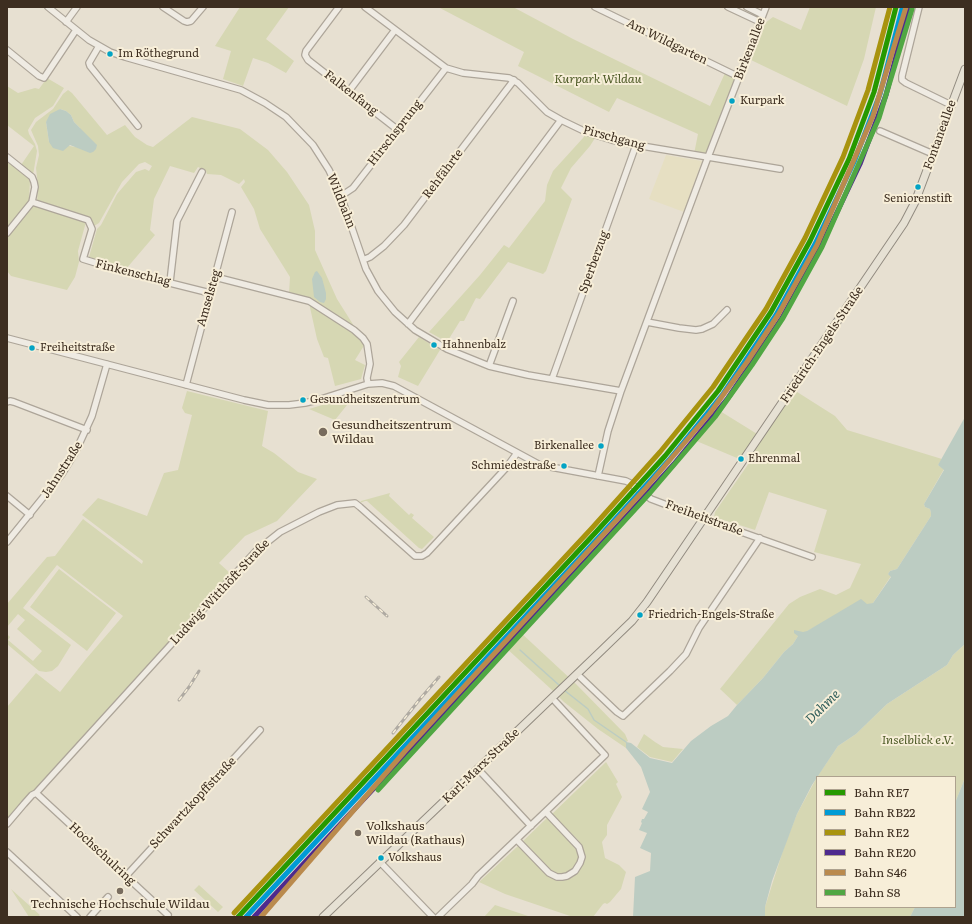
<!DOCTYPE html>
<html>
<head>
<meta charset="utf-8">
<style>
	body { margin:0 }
	#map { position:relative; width:972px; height:924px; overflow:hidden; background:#e7e0d1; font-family:Literata,serif }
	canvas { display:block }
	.frame { position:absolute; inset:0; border:8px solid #3d2e20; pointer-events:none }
	.legend { position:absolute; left:816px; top:776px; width:140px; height:132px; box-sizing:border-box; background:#f7eed8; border:1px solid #ada18e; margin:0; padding:5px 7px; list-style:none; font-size:12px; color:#3d2e20 }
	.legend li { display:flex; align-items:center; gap:8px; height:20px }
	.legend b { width:20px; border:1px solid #ada18e }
</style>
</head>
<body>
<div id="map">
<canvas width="972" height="924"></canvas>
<div class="frame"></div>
<ul class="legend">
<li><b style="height:5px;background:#269900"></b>Bahn RE7</li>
<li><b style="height:5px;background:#009bd5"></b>Bahn RB22</li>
<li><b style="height:5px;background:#a8930e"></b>Bahn RE2</li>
<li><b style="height:5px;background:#4e2a8e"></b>Bahn RE20</li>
<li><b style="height:5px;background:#ba8a4d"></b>Bahn S46</li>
<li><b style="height:5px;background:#50a743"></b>Bahn S8</li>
</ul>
</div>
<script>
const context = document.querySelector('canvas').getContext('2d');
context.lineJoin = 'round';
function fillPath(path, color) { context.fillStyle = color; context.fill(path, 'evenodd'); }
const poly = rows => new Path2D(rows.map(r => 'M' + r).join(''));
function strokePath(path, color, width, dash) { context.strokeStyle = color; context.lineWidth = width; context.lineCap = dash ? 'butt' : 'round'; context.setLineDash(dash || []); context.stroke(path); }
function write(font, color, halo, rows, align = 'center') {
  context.font = font + ' Literata,serif'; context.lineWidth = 4; context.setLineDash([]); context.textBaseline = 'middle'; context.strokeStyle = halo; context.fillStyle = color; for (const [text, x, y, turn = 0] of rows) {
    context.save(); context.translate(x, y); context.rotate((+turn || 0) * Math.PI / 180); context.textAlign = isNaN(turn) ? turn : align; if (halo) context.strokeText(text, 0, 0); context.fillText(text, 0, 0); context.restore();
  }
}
fillPath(poly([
	[666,155,702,161,684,212,649,199]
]), '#e6dfc2');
fillPath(poly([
	[240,7,289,7,266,39,294,61,286,73,268,63,253,58,243,86,223,79,231,51,215,46],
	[438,7,513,7,573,39,710,106,725,73,737,79,707,156,694,154,698,134,617,98,609,112,518,66,524,52],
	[810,7,876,7,864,59,847,106,751,60,765,23,773,17,801,30],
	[47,78,64,88,53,106,35,118,28,130,29,134,35,144,37,151,33,175,21,165,34,146,7,125,7,86,18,93,35,88,39,89],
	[68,90,72,93,107,135,125,125,135,137,147,145,153,147,192,117,240,129,268,150,287,172,309,205,315,231,315,250,337,299,354,326,351,326,325,310,289,294,290,277,260,229,254,209,241,187,245,182,244,179,239,184,221,175,207,174,206,171,198,167,194,173,170,166,154,199,150,230,155,235,126,269,89,257,97,229,101,225,117,194,136,172,145,169,149,171,152,166,145,162,139,164,122,182,99,223,94,226,93,223,88,217,37,202,38,186,36,168,39,155,38,146,31,130,36,122,53,109,63,94],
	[60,109,66,111,71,115,74,122,80,128,75,147,49,142,46,122],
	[585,135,595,138,590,146,571,168,561,188,572,199,546,271,543,274,508,262,480,299,476,298,464,321,460,321,447,342,429,332,480,275,504,245,509,248,545,201,547,185,553,171,583,138],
	[7,161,30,180,29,202,34,206,86,222,78,251,79,262,75,277,67,290,11,276,7,271],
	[309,303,359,336,365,344,355,360,365,365,361,379,335,386,328,358,324,357,317,339],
	[419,337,440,350,418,386,398,377,401,366,399,362],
	[794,390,835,416,847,430,942,459,938,465,944,469,924,504,925,507,930,509,931,513,931,516,897,569,890,571,888,574,891,576,873,603,828,620,798,636,793,644,784,652,763,678,737,705,720,689,789,604,800,597,820,589,836,595,850,588,861,564,814,552,827,510,769,492,755,530,714,517,715,512,749,463,694,440,720,411,762,437],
	[187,391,268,411,262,446,274,453,298,472,317,479,277,521,245,536,219,563,231,574,164,649,7,820,7,707,36,673,60,692,86,659,123,616,57,565,23,608,71,645,58,666,52,671,46,672,39,671,7,644,7,634,10,637,8,640,33,661,42,651,17,629,25,620,18,614,7,627,7,604,47,557,55,556,83,519,142,564,143,561,82,515,98,498,147,516,164,473,178,470,192,415,185,413,182,408],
	[355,395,335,420,309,409],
	[390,493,389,496,409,515,411,513,414,515,412,518,434,537,422,549,419,548,367,501,365,501,360,503,361,501],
	[59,569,116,613,87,651,30,607],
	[519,631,576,684,625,734,628,741,626,742,626,748,598,729,564,702,552,690,505,647],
	[965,644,965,778,955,803,955,777,817,777,838,746,856,734,887,704,947,665,953,655],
	[644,734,655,742,663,747,683,749,672,762,650,757,637,747],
	[606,762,618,782,616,784,622,797,607,825,607,835,602,842,605,858,619,865,626,872,621,889,610,902,607,904,605,903,603,904,593,917,573,917,505,894,479,882,518,846,548,876,558,881,573,877,580,869,584,860,583,849,578,840,552,814],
	[817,777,817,907,915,907,910,917,765,917,765,907,785,844,797,814],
	[548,817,576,846,580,855,576,868,564,875,558,875,551,873,522,842],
	[199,885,223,907,218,912,194,890],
	[11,889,40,915,38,917,29,917],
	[495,905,531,917,484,917]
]), '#d6d7b3');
fillPath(poly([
	[60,109,66,111,71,115,74,122,97,145,96,149,93,152,90,153,70,145,63,151,53,148,49,142,46,122,50,114],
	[317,271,322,278,326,293,326,299,324,303,320,302,314,297,312,279,315,272],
	[965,417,965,644,953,655,947,665,887,704,856,734,838,746,812,785,797,814,772,881,765,907,765,917,633,917,635,877,650,871,651,853,640,848,647,833,639,830,642,823,641,822,642,819,644,819,648,812,642,809,650,792,641,767,626,748,626,742,631,743,650,758,672,763,691,741,711,726,728,716,737,705,763,678,784,652,793,644,798,636,794,633,794,630,803,632,807,631,861,599,867,604,873,603,891,577,888,574,890,571,897,569,931,516,931,513,930,509,925,507,924,504,944,470,938,465],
	[965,778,965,917,910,917,915,907,955,907,955,803]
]), '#bcccc2');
strokePath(poly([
	[520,650,560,686],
	[564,690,588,709,594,720,626,742]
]), '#bcccc2', 1.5);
const minor = poly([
	[48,7,89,40,110,52,125,57,241,90,265,103,286,117,313,145,329,170,341,196,366,269,378,291,395,312,415,330,447,349,489,366,528,375,621,391],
	[163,7,184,21,187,22,191,21,203,7],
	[339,7,306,51,305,55,308,60,398,130],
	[365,7,446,68,463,73,509,78,518,83,547,112,561,120,586,132,612,140,636,145,780,169],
	[595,7,739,77],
	[728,7,760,22],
	[747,7,763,15],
	[919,7,902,76,902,80,906,83,951,105],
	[66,22,77,7],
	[99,46,89,63,90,66,138,126],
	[7,50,39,76,44,78,76,30],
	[349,91,395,30],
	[880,131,933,154],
	[7,157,32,177,34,182,35,187,32,202,7,233],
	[341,196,353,188,446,68],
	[32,202,88,220,92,229,83,259,122,271,210,293],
	[363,260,370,257,384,246,404,225,514,80],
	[215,277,309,301,354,330,363,338,367,344,370,364,367,378,368,384],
	[170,282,177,221,202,172],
	[647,322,679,328,696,330,702,329,713,324,727,310],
	[408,324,561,120],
	[7,338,244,400,268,405,289,405,305,403,321,399,368,384,382,383,394,386,540,465,626,481,630,483,651,499,696,516,812,557],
	[489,366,513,301],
	[552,379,636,145],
	[186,385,232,212],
	[7,402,10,401,14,402,87,430],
	[598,476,608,431,621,391,708,157,766,7],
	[7,496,30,515],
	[7,542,62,474,75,453,92,416,107,364],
	[577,674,617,712,623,716,670,671,686,654,699,628,760,538],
	[478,769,531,826],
	[36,793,168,915],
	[7,824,24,804,32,795,36,793,256,551,280,532,319,512,337,505,355,503,360,507,415,556,422,556,427,553,506,468,517,453],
	[517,840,549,873,557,877,562,877,567,876,575,871,580,863,582,857,579,847,546,812],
	[7,852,77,917],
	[380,862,433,917],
	[126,876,260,730],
	[90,917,108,897],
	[438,917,472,884,478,876,605,755,552,698]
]);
const major = poly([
	[323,917,602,650,632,621,647,602,904,223,915,202,965,69]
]);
strokePath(minor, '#ada599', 8);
strokePath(major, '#928b80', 9);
strokePath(minor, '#efebe3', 5.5);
strokePath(major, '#e6e1d4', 7);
const rail = poly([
	[366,597,387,616],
	[179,700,189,687,199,671],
	[393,733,420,699,439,677]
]);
strokePath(rail, '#afaaa2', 3);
strokePath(rail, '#f7eed8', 1.5, [4.5]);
strokePath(poly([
	[238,917,596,532,665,456,718,391,771,312,810,241,849,159,874,92,896,7]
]), '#269900', 5);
strokePath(poly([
	[246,917,600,536,669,460,723,394,776,315,815,244,854,162,880,94,902,9]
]), '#009bd5', 5);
strokePath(poly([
	[234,913,592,528,660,452,713,387,766,309,805,238,843,157,868,90,890,7]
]), '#a8930e', 5);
strokePath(poly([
	[254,917,605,540,674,464,728,398,782,318,821,246,860,164,886,95,908,10]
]), '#4e2a8e', 5);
strokePath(poly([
	[261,917,406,750,645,489,710,413,747,362,778,315,817,245,873,116,906,7]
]), '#ba8a4d', 5);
strokePath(poly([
	[378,790,650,493,715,417,752,365,783,318,822,247,879,118,912,9]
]), '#50a743', 5);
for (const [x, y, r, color] of [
	[110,54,3.5,"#03a3c5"],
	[732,101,3.5,"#03a3c5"],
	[918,187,3.5,"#03a3c5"],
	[434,345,3.5,"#03a3c5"],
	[32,348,3.5,"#03a3c5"],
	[303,400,3.5,"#03a3c5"],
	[323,432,5,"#786c5e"],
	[601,446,3.5,"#03a3c5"],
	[741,459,3.5,"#03a3c5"],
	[564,466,3.5,"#03a3c5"],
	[640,615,3.5,"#03a3c5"],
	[358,833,4,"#786c5e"],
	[381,858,3.5,"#03a3c5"],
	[120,891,4,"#786c5e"]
]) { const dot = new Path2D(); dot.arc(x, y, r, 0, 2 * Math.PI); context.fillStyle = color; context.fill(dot); strokePath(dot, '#f7eed8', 1.5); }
write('11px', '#3d2e20', '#f7eed8', [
	["Im Röthegrund",118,54],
	["Kurpark",740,101],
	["Seniorenstift",918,199,"center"],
	["Hahnenbalz",442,345],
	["Freiheitstraße",40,348],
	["Gesundheitszentrum",310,400],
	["Birkenallee",594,446,"right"],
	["Ehrenmal",748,459],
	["Schmiedestraße",556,466,"right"],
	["Friedrich-Engels-Straße",648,615],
	["Volkshaus",388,858]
], 'left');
write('12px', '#3d2e20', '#f7eed8', [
	["Am Wildgarten",667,42,26],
	["Birkenallee",750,49,-69],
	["Falkenfang",351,93,38],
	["Hirschsprung",395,133,-52],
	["Fontaneallee",940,135,-70],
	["Pirschgang",614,138,15],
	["Rehfährte",443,174,-53],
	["Wildbahn",341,201,68],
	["Sperberzug",594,262,-70],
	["Finkenschlag",133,273,14],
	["Amselsteg",209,298,-74],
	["Friedrich-Engels-Straße",822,345,-56],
	["Jahnstraße",62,470,-57],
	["Freiheitstraße",704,518,20],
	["Ludwig-Witthöft-Straße",220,592,-47],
	["Karl-Marx-Straße",481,766,-44],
	["Schwartzkopffstraße",193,803,-47],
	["Hochschulring",102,854,43]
]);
write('italic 12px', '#4d5a26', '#f7eed8', [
	["Kurpark Wildau",598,79],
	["Inselblick e.V.",918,740]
]);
write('12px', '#3d2e20', '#f7eed8', [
	["Gesundheitszentrum",332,425],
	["Wildau",332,439],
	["Volkshaus",366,826],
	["Wildau (Rathaus)",366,840],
	["Technische Hochschule Wildau",120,904,"center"]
], 'left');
write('italic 13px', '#2f5d5a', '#f7eed8', [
	["Dahme",823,707,-45]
]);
</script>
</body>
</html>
